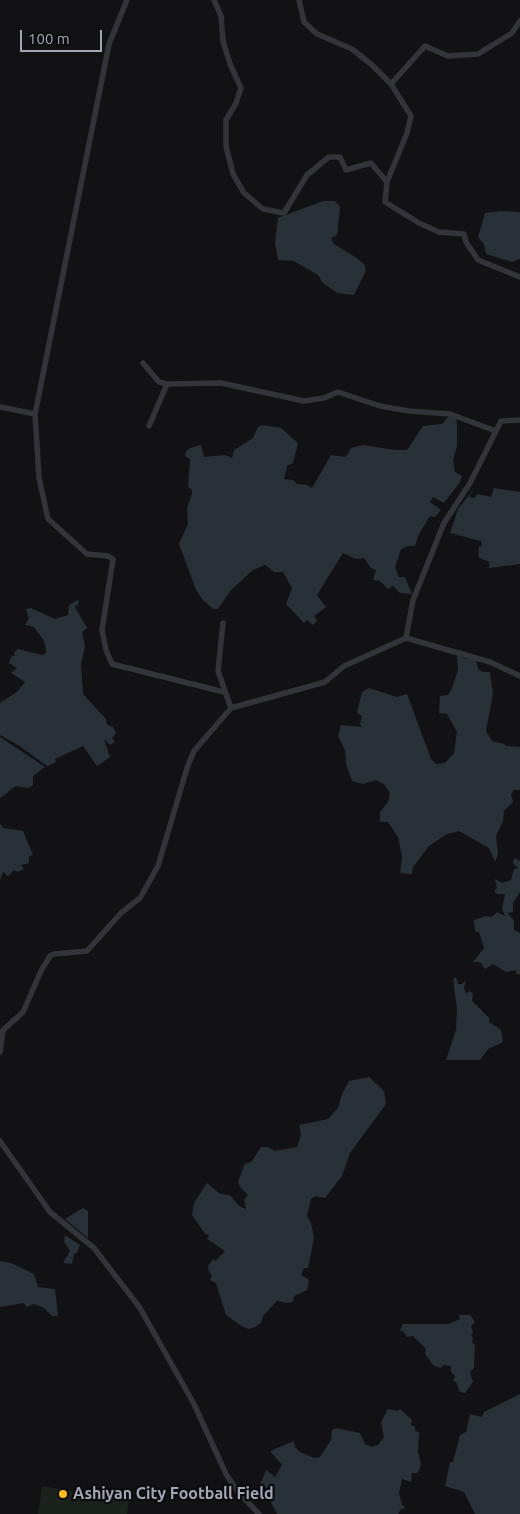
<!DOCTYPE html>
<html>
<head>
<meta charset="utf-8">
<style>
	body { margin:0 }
	#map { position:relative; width:520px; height:1514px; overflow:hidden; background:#121214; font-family:Ubuntu,sans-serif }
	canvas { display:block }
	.scale { position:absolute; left:20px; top:30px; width:82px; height:22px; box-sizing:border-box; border:2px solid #a2a7b5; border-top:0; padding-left:6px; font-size:15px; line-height:18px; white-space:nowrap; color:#a2a7b5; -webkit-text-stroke:4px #0d0d0f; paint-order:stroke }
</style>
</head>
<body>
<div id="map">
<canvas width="520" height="1514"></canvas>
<div class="scale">100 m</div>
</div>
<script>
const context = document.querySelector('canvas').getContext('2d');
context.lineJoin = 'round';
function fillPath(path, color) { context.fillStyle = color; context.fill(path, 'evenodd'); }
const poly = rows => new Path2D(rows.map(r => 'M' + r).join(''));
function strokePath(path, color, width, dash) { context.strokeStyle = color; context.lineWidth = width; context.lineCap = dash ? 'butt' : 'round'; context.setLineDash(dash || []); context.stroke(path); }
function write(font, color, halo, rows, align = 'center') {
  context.font = font + ' Ubuntu,sans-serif'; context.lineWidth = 4.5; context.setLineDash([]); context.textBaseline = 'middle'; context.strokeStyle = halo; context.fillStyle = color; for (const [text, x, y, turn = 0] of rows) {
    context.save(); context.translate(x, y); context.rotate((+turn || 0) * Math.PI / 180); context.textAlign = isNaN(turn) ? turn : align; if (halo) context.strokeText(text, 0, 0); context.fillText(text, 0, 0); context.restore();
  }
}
fillPath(poly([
	[42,1486,129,1501,127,1514,38,1514]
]), '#1a221b');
fillPath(poly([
	[323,201,335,201,340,207,337,235,331,238,334,244,355,257,364,264,366,270,354,295,337,293,322,282,318,275,294,261,278,260,275,243,278,218],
	[501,211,520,212,520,259,512,262,486,254,484,244,478,237,485,213],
	[450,415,456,417,457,425,457,446,453,461,455,472,462,476,460,482,444,503,433,497,430,502,441,510,435,517,430,516,419,534,415,546,408,546,401,549,395,567,399,577,405,577,412,594,400,593,393,586,388,589,380,581,373,580,376,570,371,568,364,558,356,559,343,553,317,595,326,607,314,616,317,621,313,625,307,620,304,623,286,604,292,588,283,572,274,572,265,565,253,570,231,590,218,609,213,609,203,600,196,590,179,544,188,524,187,508,192,494,192,490,188,487,190,459,185,456,186,451,190,448,201,445,204,457,225,455,232,458,234,450,253,438,258,427,263,425,281,428,298,443,293,463,287,466,284,479,293,480,297,484,307,485,312,488,331,455,346,457,351,448,363,445,395,450,407,450,423,426,442,424],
	[494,488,520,492,520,564,489,568,489,562,478,557,479,547,482,545,481,541,450,533,458,509,474,489,469,497,474,498,478,494,491,497],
	[78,600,79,603,75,607,87,628,82,632,85,647,81,663,83,694,106,719,107,725,113,727,116,733,112,738,115,742,110,745,104,739,110,757,97,766,83,746,55,759,56,762,47,766,18,745,0,735,0,703,17,692,25,682,11,673,17,668,9,663,12,656,15,656,14,653,18,649,42,655,45,654,46,650,44,641,34,627,25,625,29,618,26,609,31,608,55,619,68,615,69,605],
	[457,655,466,659,476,658,478,669,483,672,490,672,493,694,486,731,492,741,504,744,506,746,520,747,520,790,514,790,511,794,513,802,504,811,503,821,496,836,498,854,495,862,489,848,459,831,447,834,429,846,413,867,412,874,400,873,402,857,398,837,388,822,380,822,380,812,388,802,390,793,384,784,376,780,363,784,352,781,346,763,345,750,338,736,341,725,362,727,360,724,362,716,357,713,362,692,369,688,397,697,407,694,431,759,436,764,445,763,454,753,457,732,447,714,439,713,440,696,448,695,452,688,458,670],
	[0,737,45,767,33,776,33,785,28,788,16,786,0,798],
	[0,824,4,828,23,831,33,855,29,856,29,863,21,865,24,869,18,872,14,870,8,876,3,872,0,880],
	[514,858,520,861,520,892,513,903,513,912,508,913,514,921,514,930,520,933,520,974,516,974,516,970,506,972,493,964,485,969,480,962,473,962,484,948,479,932,475,931,474,920,486,916,492,917,497,912,505,916,502,909,505,894,497,894,494,891,497,888,495,879,502,883,511,880,514,869,518,868,513,863],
	[456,977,458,984,462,984,466,980,464,988,466,994,469,991,473,993,472,1001,489,1018,489,1022,501,1030,503,1042,488,1049,480,1060,446,1060,456,1030,457,1009,453,979],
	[369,1077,384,1091,386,1104,350,1153,342,1176,325,1198,316,1196,311,1199,307,1216,311,1223,314,1238,308,1268,304,1268,301,1275,309,1280,307,1290,294,1296,293,1302,286,1303,277,1301,263,1316,261,1323,255,1327,249,1329,243,1327,226,1315,216,1283,210,1280,212,1275,209,1272,208,1266,213,1259,215,1261,225,1251,207,1239,209,1235,205,1234,192,1215,194,1203,207,1183,219,1193,231,1196,239,1206,246,1209,244,1200,248,1195,241,1188,238,1182,244,1165,252,1161,261,1147,268,1147,275,1151,297,1147,301,1135,299,1125,328,1119,338,1108,342,1094,349,1081],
	[83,1208,88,1211,88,1238,65,1219],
	[65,1235,80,1245,77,1253,74,1254,72,1264,63,1263,70,1251,64,1242],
	[0,1261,11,1263,34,1274,38,1287,55,1289,58,1316,52,1316,44,1308,34,1304,27,1307,24,1303,0,1307],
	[459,1315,470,1315,475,1322,471,1326,473,1332,471,1336,473,1338,472,1342,475,1345,474,1368,470,1372,473,1382,465,1393,460,1392,456,1382,453,1381,455,1376,451,1372,451,1366,444,1365,440,1368,433,1365,425,1354,426,1349,413,1336,407,1337,403,1331,400,1331,403,1324,448,1324,460,1319],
	[520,1394,520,1514,475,1514,464,1492,445,1486,450,1462,453,1462,460,1435,466,1432,470,1414,482,1417,484,1412],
	[388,1409,397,1411,400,1409,412,1420,411,1425,415,1427,415,1431,419,1432,418,1452,421,1464,418,1473,412,1473,411,1482,402,1479,399,1493,402,1505,406,1508,401,1509,398,1514,277,1514,271,1502,275,1492,273,1487,271,1485,267,1488,260,1485,266,1470,275,1477,282,1465,270,1451,294,1441,295,1447,300,1452,314,1458,320,1457,331,1440,332,1430,336,1428,360,1433,365,1444,372,1447,378,1445,384,1437,381,1422]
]), '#283038');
strokePath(poly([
	[127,0,109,44,35,414,39,478,48,519,87,554,108,556,113,559,102,630,106,650,112,664,224,692],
	[214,0,221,16,223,41,230,64,241,88,236,103,226,120,226,146,233,174,244,193,263,209,284,213,307,175,329,157,340,157,346,170,371,163,387,182],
	[299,0,304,22,317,34,352,49,372,65,391,84,411,116,407,133,387,182,385,202,419,223,439,232,464,234,466,242,478,260,520,277],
	[391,84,425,46,448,56,478,54,512,33,520,21],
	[143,363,159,382,167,384,221,383,304,401,324,398,338,392,380,406,409,411,450,414,496,431,470,483,444,523,413,600,406,638],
	[0,407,35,414],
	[149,426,167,384],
	[496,431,501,421,520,420],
	[223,623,218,671,231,708],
	[0,1033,23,1012,41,971,50,956,54,954,87,951,121,913,140,898,158,866,187,768,194,751,231,708,325,682,344,666,406,638,490,662,520,676],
	[0,1052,3,1031],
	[0,1141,50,1212,94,1248,140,1308,194,1404,226,1474,238,1492,259,1514]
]), '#333439', 5.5);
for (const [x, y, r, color] of [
	[63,1494,5,"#ffbd1f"]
]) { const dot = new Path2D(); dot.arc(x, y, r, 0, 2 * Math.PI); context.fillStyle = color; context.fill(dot); strokePath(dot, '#0d0d0f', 2); }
write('bold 16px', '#a2a7b5', '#0d0d0f', [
	["Ashiyan City Football Field",73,1494]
], 'left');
</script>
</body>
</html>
